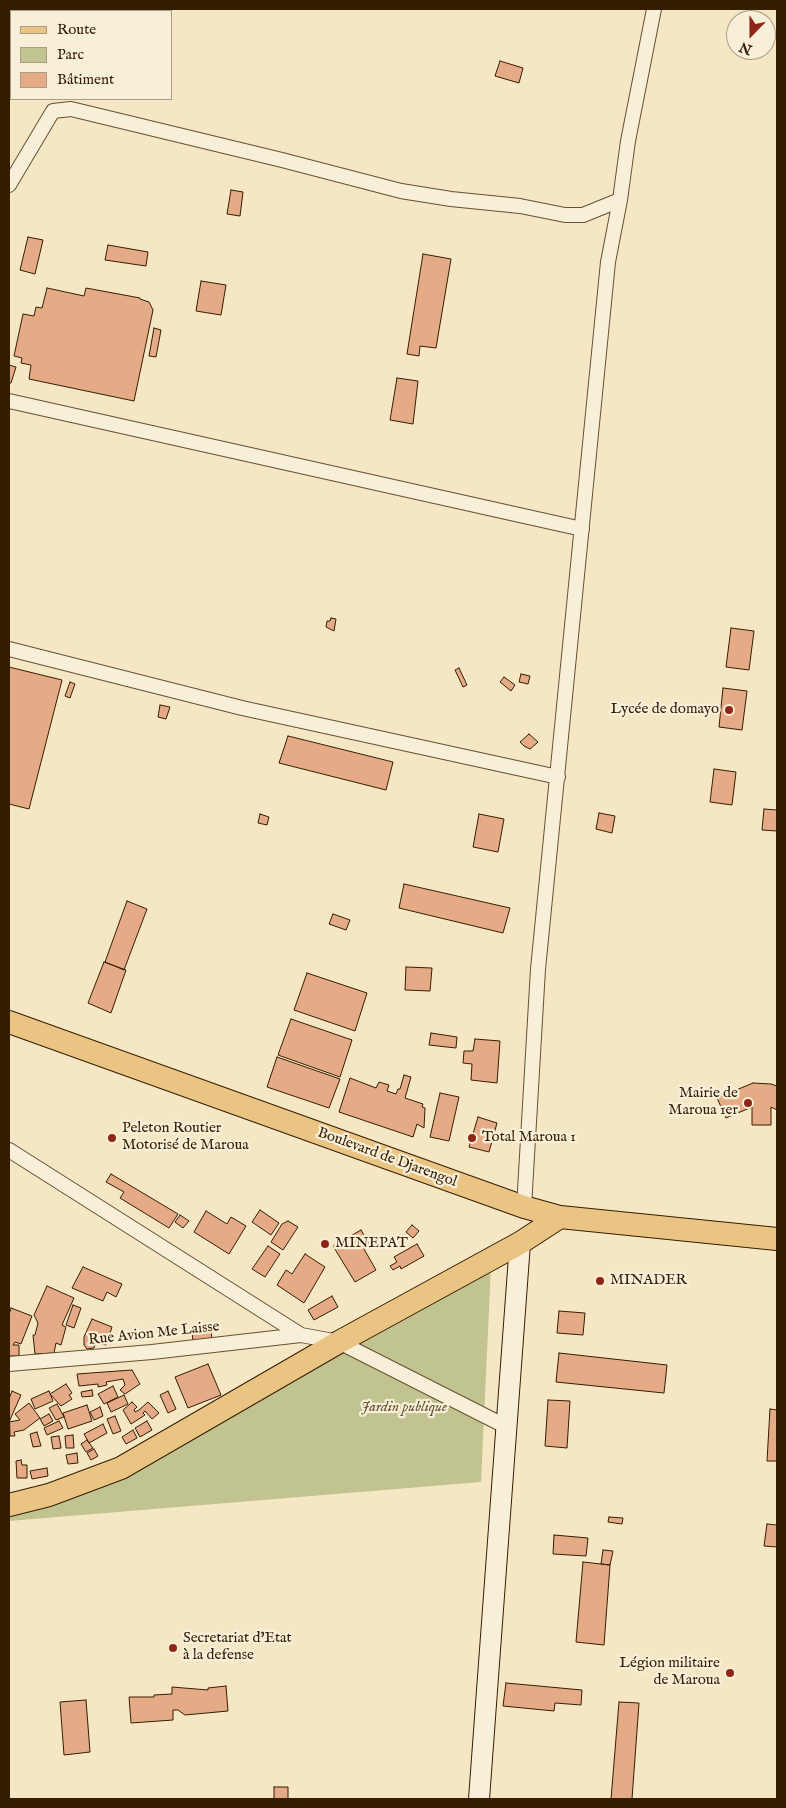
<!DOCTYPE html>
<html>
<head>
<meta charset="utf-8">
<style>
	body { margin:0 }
	#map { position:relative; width:786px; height:1808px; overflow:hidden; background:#f5e7c3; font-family:"IM FELL English",serif }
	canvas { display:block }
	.frame { position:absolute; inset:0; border:10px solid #351d03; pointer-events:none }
	.legend { position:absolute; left:10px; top:10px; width:162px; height:90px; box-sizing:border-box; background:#f8efd8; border:1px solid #aa9b83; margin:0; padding:6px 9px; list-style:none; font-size:15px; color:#351d03 }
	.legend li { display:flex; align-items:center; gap:10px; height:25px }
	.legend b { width:25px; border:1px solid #aa9b83 }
	.north { position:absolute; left:726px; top:10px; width:50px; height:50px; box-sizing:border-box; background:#f8efd8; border:1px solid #aa9b83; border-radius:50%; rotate:202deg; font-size:14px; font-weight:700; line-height:20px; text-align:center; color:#351d03 }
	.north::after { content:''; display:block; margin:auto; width:18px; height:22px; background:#8f2418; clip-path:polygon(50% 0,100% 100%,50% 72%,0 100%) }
</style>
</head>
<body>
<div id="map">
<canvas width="786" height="1808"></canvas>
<div class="frame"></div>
<ul class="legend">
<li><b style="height:6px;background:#eac482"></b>Route</li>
<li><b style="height:14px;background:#c1c490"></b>Parc</li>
<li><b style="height:14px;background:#e5ab86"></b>Bâtiment</li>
</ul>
<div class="north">N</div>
</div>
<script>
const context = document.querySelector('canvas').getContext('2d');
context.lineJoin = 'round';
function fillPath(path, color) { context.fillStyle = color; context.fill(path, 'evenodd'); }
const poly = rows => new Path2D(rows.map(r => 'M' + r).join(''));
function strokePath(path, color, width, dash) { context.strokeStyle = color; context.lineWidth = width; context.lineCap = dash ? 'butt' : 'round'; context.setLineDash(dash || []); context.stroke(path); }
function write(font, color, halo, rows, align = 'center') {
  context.font = font + ' "IM FELL English",serif'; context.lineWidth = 4.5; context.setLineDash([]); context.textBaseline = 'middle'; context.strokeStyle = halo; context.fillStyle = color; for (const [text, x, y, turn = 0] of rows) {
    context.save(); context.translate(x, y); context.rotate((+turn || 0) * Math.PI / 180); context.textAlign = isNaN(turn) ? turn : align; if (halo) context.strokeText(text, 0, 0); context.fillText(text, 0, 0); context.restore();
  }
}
fillPath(poly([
	[491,1266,481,1482,9,1521,9,1511,127,1475]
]), '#c1c490');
const building = poly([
	[500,61,523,68,519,83,495,76,500,61],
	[231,190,243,192,240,216,227,214,231,190],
	[28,237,43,240,35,274,20,270,28,237],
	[108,245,148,252,146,266,105,260,108,245],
	[423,254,451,259,436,348,420,346,419,356,407,354,423,254],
	[201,281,226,285,221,315,196,311,201,281],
	[47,288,84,296,86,288,140,298,140,299,149,302,153,310,134,401,29,379,31,365,21,363,22,358,14,356,23,314,34,316,36,307,42,308,47,288],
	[154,328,161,330,156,357,149,356,154,328],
	[9,365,16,367,11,383,9,383,9,365],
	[397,378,418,381,413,424,390,420,397,378],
	[331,618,336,619,334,631,326,627,327,621,330,621,331,618],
	[731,628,754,631,749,670,726,667,731,628],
	[9,667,62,680,29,809,9,804,9,667],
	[459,668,467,685,463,687,455,670,459,668],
	[521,674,530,676,528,684,519,682,521,674],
	[504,677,515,685,511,691,500,682,504,677],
	[70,682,75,684,70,698,65,696,70,682],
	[723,688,747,691,742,730,719,727,723,688],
	[160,705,170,707,166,719,158,717,160,705],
	[529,734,538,742,530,749,524,746,520,742,529,734],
	[288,736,393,762,386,790,279,763,288,736],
	[714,769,736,772,732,805,710,802,714,769],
	[764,809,777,810,777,831,762,830,764,809],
	[599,813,615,816,612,833,596,829,599,813],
	[260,814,269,817,267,825,258,823,260,814],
	[479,814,504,819,498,852,473,847,479,814],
	[404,884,510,908,503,933,399,908,404,884],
	[127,901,147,909,124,970,105,962,127,901],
	[333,914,350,920,346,930,329,924,333,914],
	[104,962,126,970,111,1013,88,1003,104,962],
	[406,967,432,968,430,991,405,990,406,967],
	[307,973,367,993,355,1031,294,1010,307,973],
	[291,1019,352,1040,340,1077,278,1055,291,1019],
	[431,1033,457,1037,456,1048,429,1045,431,1033],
	[475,1039,500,1041,497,1083,471,1080,472,1064,463,1063,464,1051,473,1051,475,1039],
	[277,1057,340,1079,329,1108,267,1087,277,1057],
	[404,1075,411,1077,405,1098,423,1104,422,1107,425,1108,424,1128,417,1124,413,1137,339,1112,350,1078,376,1088,379,1082,389,1085,387,1091,396,1094,398,1089,400,1089,404,1075],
	[753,1083,771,1084,777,1086,777,1110,771,1107,771,1125,752,1125,752,1107,726,1118,717,1098,753,1083],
	[440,1093,459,1097,449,1141,430,1137,440,1093],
	[478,1117,497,1123,489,1152,469,1147,478,1117],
	[111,1174,178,1214,169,1228,120,1198,124,1192,106,1182,111,1174],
	[260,1210,279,1223,271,1235,252,1222,260,1210],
	[206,1211,227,1224,231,1217,246,1226,229,1254,194,1232,206,1211],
	[180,1215,189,1221,183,1228,175,1222,180,1215],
	[288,1221,298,1227,283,1250,271,1242,282,1224,288,1221],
	[412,1225,419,1231,413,1238,406,1232,412,1225],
	[361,1230,370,1245,364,1249,376,1270,355,1282,333,1246,361,1230],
	[417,1244,424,1256,401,1269,400,1266,393,1270,390,1266,397,1262,394,1257,417,1244],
	[268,1246,280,1254,265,1277,252,1269,268,1246],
	[305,1254,325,1267,304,1303,277,1285,286,1270,292,1274,305,1254],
	[83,1267,122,1284,116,1297,107,1292,103,1301,72,1288,83,1267],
	[47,1286,74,1298,62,1325,66,1327,61,1345,56,1343,54,1353,35,1354,33,1335,35,1335,38,1323,34,1315,47,1286],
	[332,1296,338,1307,314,1320,308,1310,332,1296],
	[73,1305,81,1308,74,1328,66,1325,73,1305],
	[11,1308,32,1316,21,1344,15,1342,13,1345,19,1345,19,1356,9,1356,9,1315,11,1308],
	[559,1311,585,1313,583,1335,557,1333,559,1311],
	[92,1319,112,1327,106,1345,96,1342,94,1348,87,1349,84,1345,84,1337,92,1319],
	[211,1330,212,1340,193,1342,192,1332,211,1330],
	[559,1353,667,1365,664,1393,556,1382,559,1353],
	[208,1364,221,1395,188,1408,175,1377,208,1364],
	[132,1370,140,1384,125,1394,120,1390,125,1385,123,1379,106,1382,107,1385,98,1387,98,1384,79,1386,77,1374,132,1370],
	[66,1384,72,1393,69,1395,72,1399,61,1406,50,1394,66,1384],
	[113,1386,118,1397,104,1404,98,1394,113,1386],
	[92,1390,93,1396,82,1397,81,1392,92,1390],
	[12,1391,21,1395,9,1422,20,1420,15,1414,29,1403,40,1418,24,1430,14,1432,15,1436,10,1436,9,1399,12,1391],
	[49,1391,53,1401,35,1409,31,1399,49,1391],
	[168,1391,176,1409,168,1413,160,1395,168,1391],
	[124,1395,128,1404,111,1412,107,1403,124,1395],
	[548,1400,570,1401,567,1448,545,1446,548,1400],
	[132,1402,137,1407,134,1410,135,1412,139,1410,148,1402,159,1413,152,1419,145,1411,143,1413,145,1415,131,1424,123,1410,132,1402],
	[57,1404,64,1417,56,1420,49,1408,57,1404],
	[87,1405,92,1421,68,1429,63,1413,87,1405],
	[100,1407,103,1416,94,1420,90,1412,100,1407],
	[770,1409,777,1410,777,1461,767,1461,770,1409],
	[49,1414,53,1421,44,1426,40,1419,49,1414],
	[115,1416,121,1431,113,1434,107,1419,115,1416],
	[59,1421,63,1428,47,1435,44,1428,59,1421],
	[147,1421,152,1430,140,1437,135,1428,147,1421],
	[103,1424,107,1433,89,1443,84,1434,103,1424],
	[133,1430,137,1438,126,1444,122,1437,133,1430],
	[37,1432,41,1446,33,1447,30,1434,37,1432],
	[73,1435,74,1448,66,1448,65,1436,73,1435],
	[59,1436,61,1448,53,1449,51,1437,59,1436],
	[87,1440,93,1448,86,1452,81,1444,87,1440],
	[94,1449,98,1456,91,1460,87,1453,94,1449],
	[77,1453,78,1463,68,1464,66,1455,77,1453],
	[21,1460,22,1465,27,1465,27,1478,17,1478,16,1461,21,1460],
	[47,1468,48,1476,32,1479,30,1471,47,1468],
	[609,1517,623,1518,622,1524,608,1522,609,1517],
	[767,1524,777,1525,777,1547,764,1546,767,1524],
	[554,1535,588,1538,586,1556,553,1554,554,1535],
	[603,1550,613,1551,610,1565,601,1564,603,1550],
	[583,1562,610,1565,604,1645,576,1642,583,1562],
	[506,1683,582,1690,581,1705,555,1703,554,1711,503,1706,506,1683],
	[226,1686,228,1711,185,1715,178,1710,173,1710,173,1720,131,1723,129,1697,154,1697,154,1695,172,1694,172,1687,208,1690,208,1688,226,1686],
	[86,1700,90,1752,64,1755,60,1702,86,1700],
	[619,1702,639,1703,632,1799,611,1799,619,1702],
	[274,1787,288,1787,288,1799,274,1799,274,1787]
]);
fillPath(building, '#e5ab86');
strokePath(building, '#351d03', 1);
const street = poly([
	[9,185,53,111,71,109,282,160,401,191,451,199,520,206,565,215,583,215,620,200],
	[9,401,582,529],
	[9,649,242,708,558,777],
	[9,1150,301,1335,339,1342,507,1427],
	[524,1207,538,969,608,262,620,200,628,141,654,9],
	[9,1364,152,1352,301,1335]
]);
const secondary = poly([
	[479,1799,520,1243]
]);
const primary = poly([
	[9,1022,524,1207,560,1217,777,1239],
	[9,1505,49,1495,121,1468,339,1342,520,1243,560,1217]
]);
strokePath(street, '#655033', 16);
strokePath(secondary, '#351d03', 22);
strokePath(primary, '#351d03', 24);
strokePath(street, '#f8efd8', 14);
strokePath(secondary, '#f8efd8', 20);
strokePath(primary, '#eac482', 22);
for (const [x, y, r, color] of [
	[729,710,5,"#8f2418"],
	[748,1103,5,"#8f2418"],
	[112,1138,5,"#8f2418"],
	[472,1138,5,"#8f2418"],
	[325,1244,5,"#8f2418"],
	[600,1281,5,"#8f2418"],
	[173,1648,5,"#8f2418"],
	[730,1673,5,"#8f2418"]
]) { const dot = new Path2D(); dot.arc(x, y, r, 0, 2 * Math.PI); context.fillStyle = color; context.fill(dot); strokePath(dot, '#f8efd8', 2); }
write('15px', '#351d03', '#f8efd8', [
	["Lycée de domayo",719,710,"right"],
	["Mairie de",738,1094,"right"],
	["Maroua 1er",738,1111,"right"],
	["Peleton Routier",122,1129],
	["Motorisé de Maroua",122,1146],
	["Total Maroua 1",482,1138],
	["MINEPAT",335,1244],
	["MINADER",610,1281],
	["Secretariat d'Etat",183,1639],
	["à la defense",183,1656],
	["Légion militaire",720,1664,"right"],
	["de Maroua",720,1681,"right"]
], 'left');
write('15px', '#351d03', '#f8efd8', [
	["Boulevard de Djarengol",387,1158,20],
	["Rue Avion Me Laisse",154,1334,-6]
]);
write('italic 15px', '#5f4f2d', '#f8efd8', [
	["Jardin publique",404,1408]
]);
</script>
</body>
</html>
